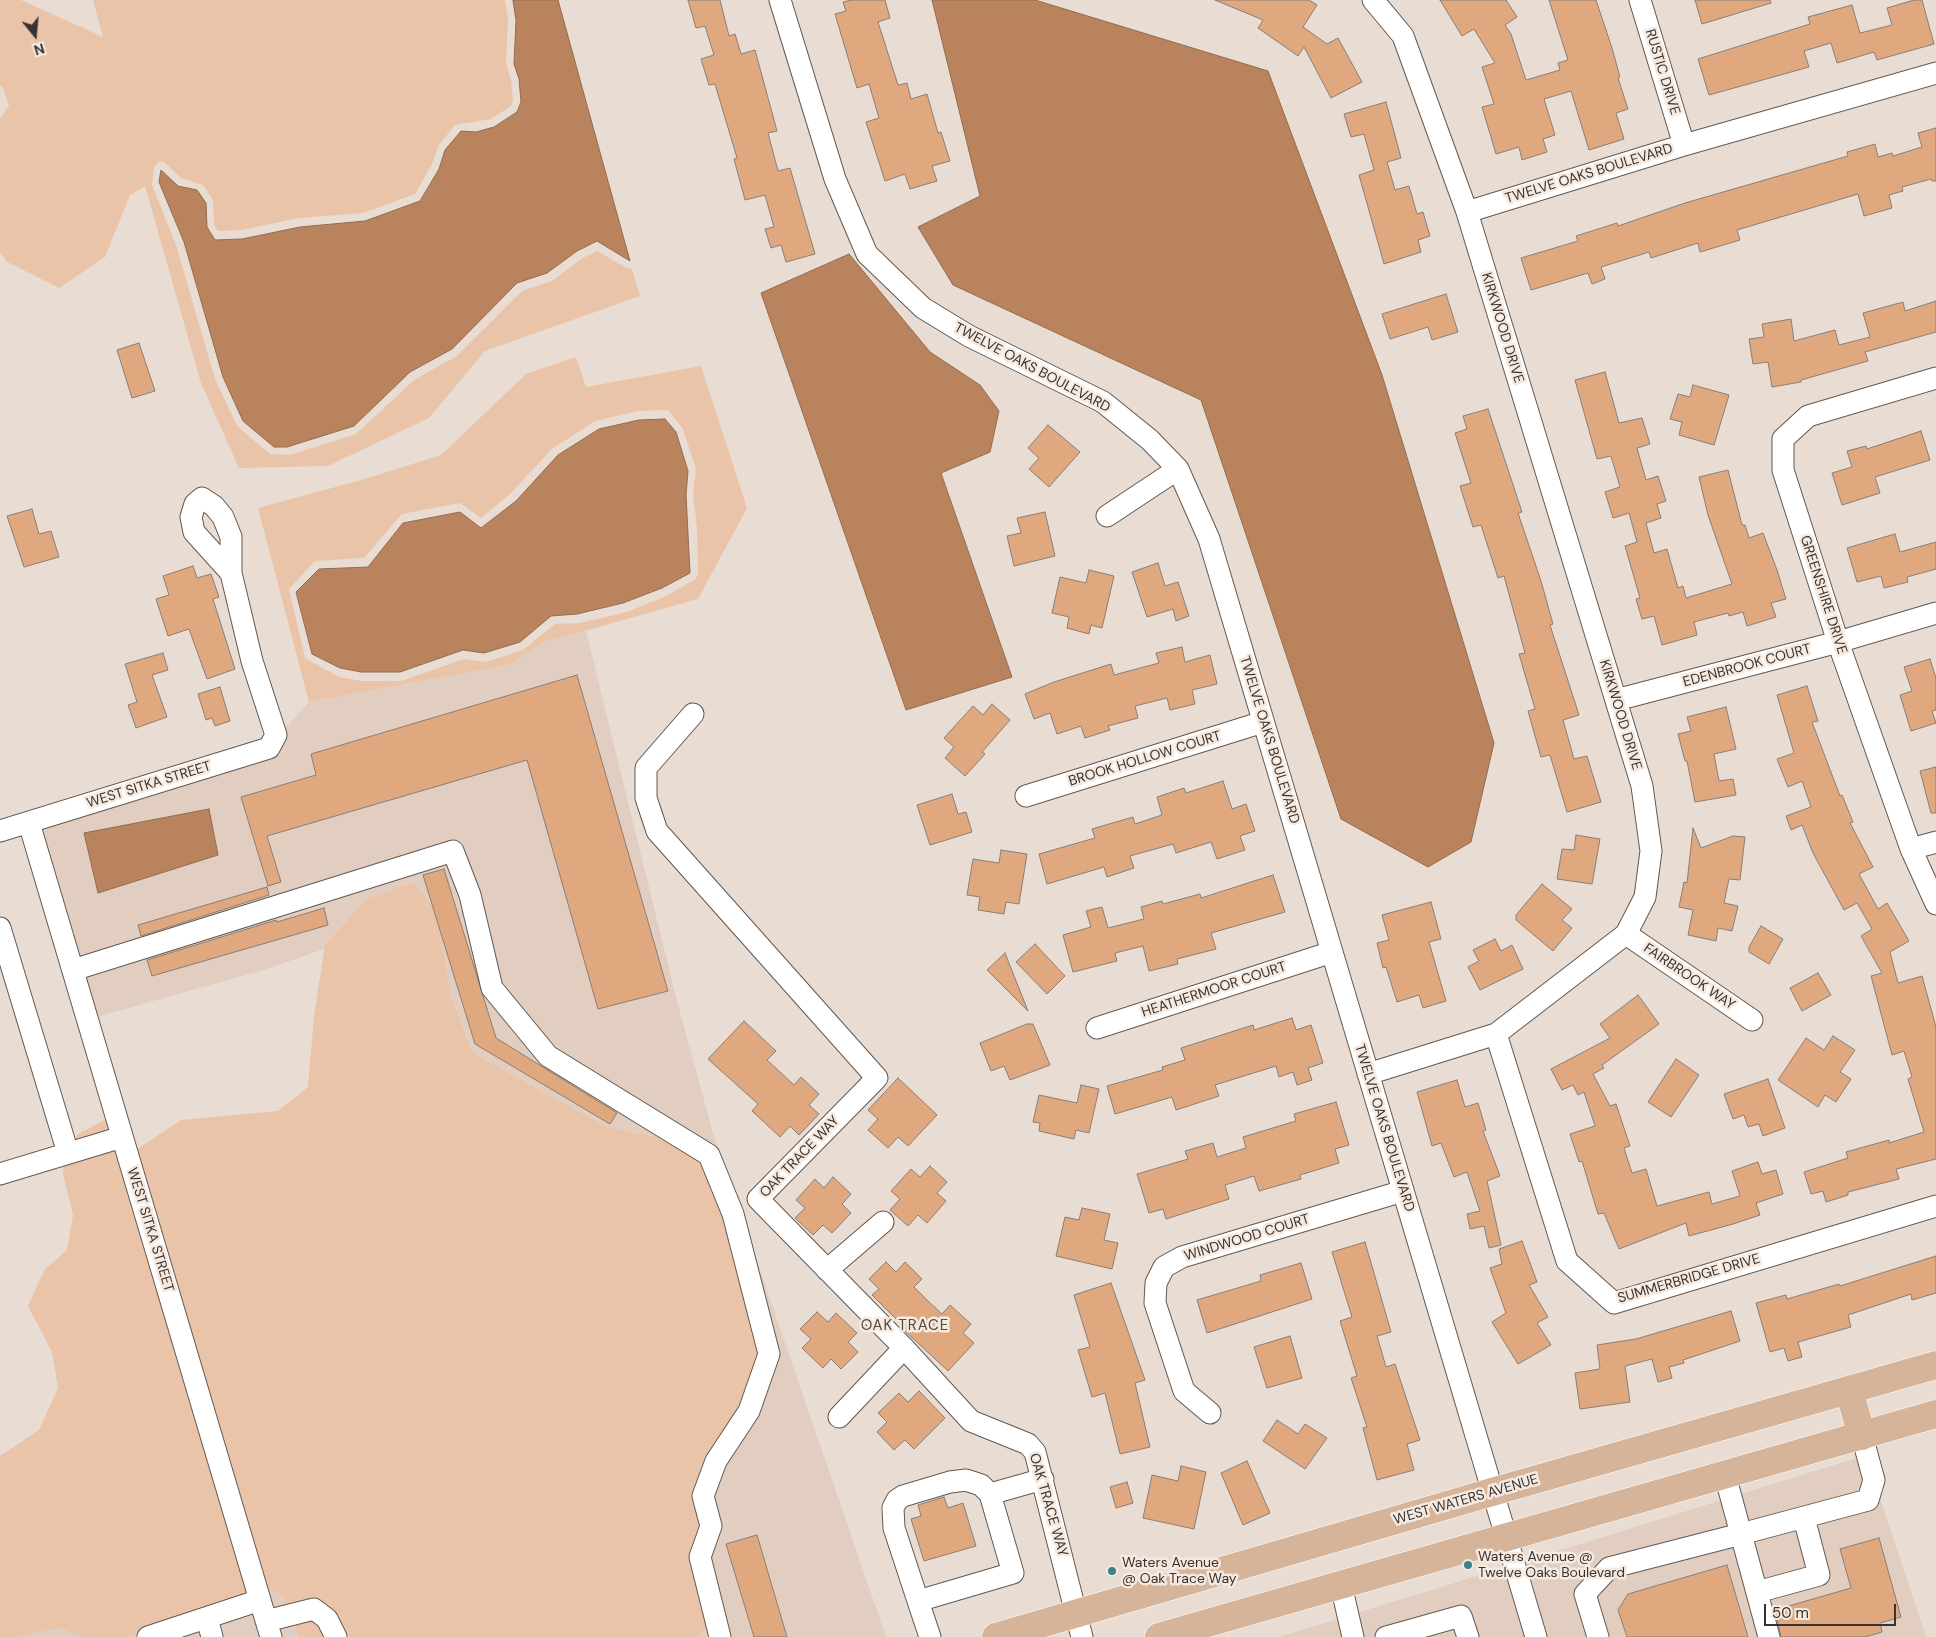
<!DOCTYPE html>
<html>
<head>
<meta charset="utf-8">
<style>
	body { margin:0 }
	#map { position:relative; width:1936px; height:1637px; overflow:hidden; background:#e9dcd3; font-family:"DM Sans",sans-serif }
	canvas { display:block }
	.north { position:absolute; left:10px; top:10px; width:50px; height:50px; -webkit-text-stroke:4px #f6e9e0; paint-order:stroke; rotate:163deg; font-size:14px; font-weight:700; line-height:20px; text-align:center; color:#383330 }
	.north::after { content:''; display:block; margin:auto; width:18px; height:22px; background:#383330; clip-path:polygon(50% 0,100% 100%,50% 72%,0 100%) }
	.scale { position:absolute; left:1764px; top:1604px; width:132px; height:22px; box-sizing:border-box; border:2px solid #383330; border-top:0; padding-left:6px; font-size:15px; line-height:18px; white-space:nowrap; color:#383330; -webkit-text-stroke:4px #f6e9e0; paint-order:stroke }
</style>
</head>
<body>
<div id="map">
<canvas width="1936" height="1637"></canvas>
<div class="north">N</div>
<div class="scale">50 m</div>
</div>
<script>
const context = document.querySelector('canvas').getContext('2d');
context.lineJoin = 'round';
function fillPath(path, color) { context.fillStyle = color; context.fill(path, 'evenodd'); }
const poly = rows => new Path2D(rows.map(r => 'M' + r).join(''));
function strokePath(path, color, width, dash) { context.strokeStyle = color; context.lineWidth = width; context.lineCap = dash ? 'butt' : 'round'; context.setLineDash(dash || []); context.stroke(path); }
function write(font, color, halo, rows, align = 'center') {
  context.font = font + ' "DM Sans",sans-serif'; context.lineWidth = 5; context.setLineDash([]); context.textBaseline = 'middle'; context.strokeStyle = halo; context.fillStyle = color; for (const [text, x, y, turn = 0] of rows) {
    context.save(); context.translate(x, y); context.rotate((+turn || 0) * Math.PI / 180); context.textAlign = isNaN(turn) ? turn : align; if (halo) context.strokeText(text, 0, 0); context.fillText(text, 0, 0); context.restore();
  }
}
fillPath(poly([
	[586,631,677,1001,713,1133,886,1637,698,1637,709,1625,698,1500,768,1336,697,1145,607,1127,473,1053,451,997,438,914,365,900,325,943,324,949,264,970,96,1017,40,830,280,755,276,738,309,702,508,665,545,642],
	[1866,1455,1926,1637,1546,1637,1523,1562],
	[1506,1567,1527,1637,1279,1637],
	[266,1586,284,1598,299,1637,281,1637],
	[249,1593,262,1637,129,1637,206,1613],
	[60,1628,82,1637,18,1637]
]), '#e2cec1');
fillPath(poly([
	[0,0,21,0,103,37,93,0,505,0,508,19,506,63,511,80,513,100,511,106,491,119,455,125,439,145,432,164,415,194,363,213,299,218,241,230,218,231,214,225,213,200,203,185,181,178,164,162,160,161,154,167,152,185,176,245,215,379,237,426,270,454,290,455,356,434,414,380,457,356,522,291,552,281,581,259,597,251,627,268,632,269,640,296,485,351,429,418,328,466,239,468,201,383,145,186,130,195,105,257,59,288,7,262,0,252,0,118,9,106,3,88,0,85],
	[576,357,586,387,701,366,747,508,698,599,545,642,508,665,309,702,258,508,365,479,441,455,526,374],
	[664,410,669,411,683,429,696,469,693,495,697,527,698,573,696,579,666,596,627,612,580,623,555,624,523,650,486,662,464,659,401,681,361,681,339,677,305,658,289,589,315,561,364,558,402,514,460,503,481,518,510,494,552,449,595,421,638,411],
	[414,882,438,914,451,997,473,1053,607,1127,697,1145,768,1336,698,1500,714,1553,703,1589,709,1625,698,1637,299,1637,284,1598,266,1586,136,1150,181,1120,278,1111,308,1087,314,1016,325,944,365,900],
	[108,1118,249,1593,206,1613,129,1637,82,1637,60,1628,18,1637,0,1637,0,1456,39,1430,58,1388,52,1352,28,1306,45,1269,67,1250,73,1215,63,1174,65,1155,78,1134]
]), '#e9c4a9');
const water = poly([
	[513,0,558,0,630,261,597,241,577,251,547,273,517,283,452,349,410,372,354,426,287,447,274,447,243,421,223,377,184,242,159,182,161,170,178,186,197,190,206,203,207,227,215,240,242,239,300,227,365,221,420,201,439,169,445,150,461,131,476,132,494,127,517,112,521,102,519,79,514,64,516,20,513,0],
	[932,0,1035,0,1268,71,1382,375,1494,743,1471,842,1428,867,1341,819,1201,400,953,285,918,227,980,196,932,0],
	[849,254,930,352,980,385,999,411,990,452,941,473,1012,677,906,710,761,293,849,254],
	[665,419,676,432,688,471,686,495,690,573,662,588,623,603,577,614,551,616,520,642,484,653,463,650,400,672,361,672,340,668,312,654,296,592,319,569,368,567,403,523,460,512,481,528,516,501,558,455,599,429,639,420,665,419],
	[209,809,218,855,98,893,84,833,209,809]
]);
fillPath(water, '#b9845d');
strokePath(water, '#926c50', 1);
const building = poly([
	[688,0,720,0,729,36,735,34,741,54,755,50,777,131,768,133,778,171,790,168,815,254,786,262,781,245,771,248,765,229,774,227,765,195,745,200,734,159,737,158,715,84,709,85,701,59,714,55,705,26,696,28,688,0],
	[851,0,885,0,890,18,878,22,898,85,907,83,911,99,927,94,938,133,941,132,950,161,932,166,937,181,910,189,905,174,885,181,866,122,879,118,869,84,857,88,835,14,846,11,843,2,851,0],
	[1215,0,1309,0,1317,5,1303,27,1327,44,1338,38,1362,82,1331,98,1304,47,1298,56,1258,28,1263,20,1215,0],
	[1440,0,1506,0,1517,17,1505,25,1511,34,1526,80,1560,70,1558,63,1568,60,1549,0,1596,0,1612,48,1620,77,1618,78,1628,109,1616,113,1624,139,1589,150,1571,91,1544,99,1555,135,1543,139,1547,152,1522,160,1519,147,1496,154,1482,107,1494,104,1482,67,1495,63,1474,29,1462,36,1440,0],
	[1695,0,1770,0,1771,3,1702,24,1695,0],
	[1914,0,1922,0,1934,44,1877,60,1874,52,1837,63,1831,43,1804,51,1809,67,1709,95,1698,59,1810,24,1808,17,1852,5,1860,33,1892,25,1887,8,1914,0],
	[1386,102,1401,158,1387,162,1395,190,1409,186,1417,214,1423,212,1430,236,1418,240,1421,252,1384,264,1359,175,1374,170,1364,134,1351,137,1344,114,1386,102],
	[1936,128,1936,181,1932,181,1931,179,1902,187,1903,191,1889,195,1892,208,1864,216,1858,194,1737,230,1740,240,1700,252,1698,243,1651,258,1649,252,1601,267,1605,279,1592,284,1588,273,1531,290,1521,258,1578,241,1576,236,1617,223,1618,226,1685,203,1848,156,1847,152,1875,144,1878,157,1892,153,1893,156,1922,147,1918,133,1936,128],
	[1446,294,1458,332,1432,340,1428,327,1390,339,1382,314,1446,294],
	[1936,301,1936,332,1865,352,1868,361,1801,380,1801,382,1772,387,1768,362,1753,364,1749,339,1764,337,1762,324,1791,319,1794,341,1835,330,1839,345,1870,337,1863,313,1903,302,1905,311,1936,301],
	[139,343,155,391,132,398,117,350,139,343],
	[1605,372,1619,423,1642,418,1650,444,1637,448,1646,480,1658,476,1666,501,1657,504,1661,518,1646,523,1654,553,1667,549,1678,588,1683,586,1686,598,1732,584,1708,515,1699,477,1728,470,1742,525,1745,525,1749,538,1763,533,1777,570,1786,599,1771,603,1776,617,1747,626,1743,612,1729,616,1728,613,1694,622,1697,635,1662,645,1654,616,1642,619,1636,599,1640,598,1625,546,1637,542,1629,513,1613,518,1605,492,1620,487,1611,456,1597,459,1575,380,1605,372],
	[1693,385,1729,395,1714,445,1679,435,1682,422,1670,419,1678,394,1690,397,1693,385],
	[1488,409,1522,512,1518,513,1541,581,1553,624,1550,625,1579,715,1563,720,1574,759,1587,756,1601,802,1567,812,1550,755,1541,757,1528,711,1535,709,1519,654,1525,653,1504,576,1498,578,1481,525,1473,527,1460,486,1471,483,1455,433,1467,429,1463,416,1488,409],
	[1048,425,1080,452,1049,487,1029,469,1039,458,1028,448,1048,425],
	[1921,431,1930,460,1875,477,1880,493,1842,505,1832,473,1852,467,1847,451,1866,446,1867,449,1921,431],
	[32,509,39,534,51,531,59,557,24,567,7,516,32,509],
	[1045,512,1055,556,1014,566,1007,536,1021,533,1017,518,1045,512],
	[1895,534,1900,552,1936,542,1936,569,1907,577,1908,582,1884,588,1881,576,1857,582,1847,548,1895,534],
	[1158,563,1165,586,1178,582,1189,616,1176,621,1173,609,1147,617,1132,572,1158,563],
	[193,566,197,578,211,574,219,597,213,599,235,669,207,679,189,629,168,636,156,599,169,595,163,576,193,566],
	[1089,570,1114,576,1102,628,1091,625,1089,634,1067,628,1069,617,1052,613,1060,577,1086,583,1089,570],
	[1182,647,1185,662,1210,655,1217,684,1192,690,1195,704,1170,710,1167,698,1135,706,1138,718,1108,726,1110,730,1085,738,1081,726,1057,734,1050,713,1034,719,1025,694,1054,682,1111,664,1114,675,1159,663,1156,653,1182,647],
	[163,653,168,670,152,675,167,717,136,728,128,705,137,702,125,664,163,653],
	[1930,659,1936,678,1936,710,1932,711,1936,723,1911,731,1900,695,1912,691,1904,667,1930,659],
	[577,675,668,991,598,1009,527,760,267,836,281,882,268,886,241,797,316,775,311,754,577,675],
	[1807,686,1818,721,1812,722,1840,796,1842,795,1853,822,1850,823,1873,867,1859,874,1878,909,1887,903,1909,941,1890,952,1898,983,1922,976,1936,1027,1936,1159,1896,1169,1899,1179,1848,1192,1848,1195,1826,1202,1823,1191,1811,1194,1804,1172,1848,1158,1846,1152,1889,1140,1889,1143,1924,1132,1908,1079,1912,1077,1904,1051,1892,1055,1871,976,1882,973,1861,936,1872,929,1857,903,1844,910,1813,853,1802,825,1791,830,1786,816,1811,807,1802,781,1788,787,1777,759,1794,753,1777,695,1807,686],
	[220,687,230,721,215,726,212,718,206,720,198,694,220,687],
	[992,704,1010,720,982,752,985,754,965,776,945,758,954,747,944,738,973,706,983,715,992,704],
	[1726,707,1736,749,1714,754,1719,781,1733,779,1736,795,1695,802,1687,761,1685,761,1678,734,1691,731,1687,717,1726,707],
	[1936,767,1936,813,1931,813,1920,771,1936,767],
	[1223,781,1232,809,1246,804,1255,831,1240,836,1245,850,1217,859,1211,842,1176,853,1173,844,1130,856,1134,868,1107,877,1104,867,1047,884,1039,854,1095,838,1092,829,1133,817,1135,824,1162,815,1157,797,1184,788,1186,793,1223,781],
	[952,794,958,814,966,812,972,832,930,845,917,805,952,794],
	[1693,828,1701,848,1733,836,1745,837,1740,880,1729,879,1724,903,1738,906,1732,931,1718,928,1716,941,1688,935,1693,910,1679,907,1684,882,1687,883,1693,828],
	[1576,835,1600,839,1592,884,1557,879,1562,849,1574,850,1576,835],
	[1001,850,1027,854,1019,904,1006,902,1004,914,978,910,980,897,967,895,973,859,999,863,1001,850],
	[444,869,496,1038,617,1113,610,1124,475,1044,423,875,444,869],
	[1273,875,1285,912,1211,933,1216,949,1177,959,1178,964,1149,971,1143,946,1115,953,1117,961,1073,972,1063,935,1091,927,1086,911,1102,907,1108,928,1144,919,1141,907,1162,901,1163,904,1200,894,1201,898,1273,875],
	[1542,884,1572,909,1562,920,1572,928,1553,951,1516,920,1516,915,1542,884],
	[267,887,269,895,141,936,138,925,267,887],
	[1431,902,1441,939,1429,942,1446,1001,1423,1008,1419,995,1397,1002,1386,967,1383,968,1377,943,1389,940,1382,915,1431,902],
	[324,908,328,925,152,976,147,960,276,920,277,922,324,908],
	[1761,926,1783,939,1769,964,1749,952,1749,947,1761,926],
	[1495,939,1501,951,1512,945,1523,969,1480,990,1468,967,1479,961,1473,950,1495,939],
	[1035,944,1065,976,1047,994,1016,962,1035,944],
	[1005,953,1028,1011,987,970,1005,953],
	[1818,973,1831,995,1802,1011,1790,988,1818,973],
	[1638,995,1659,1024,1602,1065,1604,1068,1593,1074,1610,1106,1616,1104,1630,1146,1624,1148,1632,1173,1646,1169,1657,1206,1709,1192,1712,1204,1740,1196,1732,1171,1758,1162,1762,1174,1776,1170,1783,1194,1756,1203,1760,1215,1733,1224,1689,1236,1686,1223,1619,1249,1604,1213,1598,1214,1582,1161,1579,1162,1570,1134,1595,1126,1584,1092,1578,1095,1573,1085,1562,1090,1551,1069,1610,1038,1600,1024,1638,995],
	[1292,1018,1296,1030,1311,1025,1323,1063,1308,1068,1312,1080,1297,1085,1293,1072,1279,1077,1276,1066,1215,1085,1219,1096,1176,1110,1172,1097,1115,1114,1107,1086,1163,1070,1162,1067,1185,1060,1181,1048,1253,1025,1254,1030,1292,1018],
	[744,1021,776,1051,767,1060,794,1085,801,1077,819,1094,809,1105,819,1114,799,1135,790,1126,780,1137,752,1111,758,1104,708,1059,744,1021],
	[1027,1024,1033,1024,1050,1065,1010,1080,1004,1066,991,1071,980,1043,1027,1024],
	[1833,1036,1855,1050,1840,1072,1851,1079,1836,1102,1825,1095,1818,1107,1778,1080,1806,1038,1824,1050,1833,1036],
	[1676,1059,1699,1075,1671,1117,1648,1102,1676,1059],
	[898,1078,937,1115,908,1146,898,1137,888,1148,868,1130,878,1119,868,1110,898,1078],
	[1768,1079,1785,1128,1763,1136,1759,1124,1748,1127,1744,1115,1733,1119,1724,1094,1768,1079],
	[1457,1080,1465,1107,1478,1103,1486,1130,1483,1131,1500,1176,1487,1181,1501,1245,1489,1248,1484,1226,1470,1229,1467,1214,1480,1211,1467,1172,1454,1177,1441,1143,1432,1146,1417,1092,1457,1080],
	[1081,1085,1099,1089,1089,1133,1076,1130,1074,1139,1039,1131,1040,1123,1033,1122,1039,1095,1077,1103,1081,1085],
	[1336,1102,1349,1145,1335,1149,1339,1163,1300,1175,1301,1179,1259,1191,1254,1176,1225,1185,1229,1199,1166,1219,1163,1209,1149,1213,1137,1174,1188,1159,1185,1151,1213,1143,1217,1157,1246,1148,1243,1137,1296,1121,1294,1114,1336,1102],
	[930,1166,947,1182,937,1193,946,1201,927,1223,918,1215,908,1226,890,1210,900,1199,891,1191,911,1169,920,1177,930,1166],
	[833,1177,851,1194,842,1204,851,1213,832,1233,823,1225,813,1235,795,1218,805,1208,796,1200,815,1179,824,1188,833,1177],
	[1082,1208,1110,1214,1104,1240,1118,1243,1112,1269,1056,1256,1065,1217,1079,1220,1082,1208],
	[1522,1241,1537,1282,1529,1285,1548,1317,1537,1323,1551,1345,1518,1364,1492,1322,1506,1313,1490,1268,1502,1264,1499,1249,1522,1241],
	[1365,1242,1391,1332,1377,1336,1386,1367,1395,1364,1420,1440,1407,1444,1414,1470,1377,1480,1363,1428,1367,1427,1351,1378,1357,1376,1340,1321,1352,1317,1332,1252,1365,1242],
	[1936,1256,1936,1293,1912,1300,1911,1294,1848,1315,1851,1327,1798,1342,1802,1357,1788,1361,1784,1348,1770,1352,1756,1303,1786,1295,1787,1299,1839,1284,1840,1286,1936,1256],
	[886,1262,896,1272,905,1262,922,1279,914,1287,927,1300,942,1314,950,1305,971,1324,963,1333,974,1343,948,1371,905,1331,907,1330,872,1295,879,1289,869,1279,886,1262],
	[1301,1263,1312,1299,1207,1333,1197,1300,1261,1281,1260,1275,1301,1263],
	[1111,1283,1145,1380,1135,1383,1150,1447,1120,1454,1105,1393,1092,1397,1078,1350,1090,1347,1074,1295,1111,1283],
	[1731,1311,1740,1341,1683,1360,1684,1363,1669,1367,1672,1378,1658,1382,1652,1359,1625,1366,1630,1402,1580,1409,1575,1373,1600,1369,1597,1345,1636,1339,1731,1311],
	[817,1312,828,1322,836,1313,857,1333,848,1342,858,1352,841,1369,831,1359,823,1368,802,1348,811,1339,800,1329,817,1312],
	[1290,1336,1302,1378,1267,1388,1254,1347,1290,1336],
	[919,1391,945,1418,914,1449,905,1440,894,1450,877,1432,887,1422,878,1413,899,1393,908,1402,919,1391],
	[1277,1420,1298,1434,1305,1424,1327,1438,1305,1469,1263,1441,1277,1420],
	[1247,1461,1270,1513,1243,1525,1221,1473,1247,1461],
	[1181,1466,1206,1472,1194,1529,1143,1518,1152,1475,1178,1481,1181,1466],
	[1127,1482,1133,1503,1116,1508,1110,1487,1127,1482],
	[944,1497,948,1508,963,1503,976,1546,924,1561,911,1519,921,1516,918,1505,944,1497],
	[757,1535,787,1637,754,1637,726,1544,757,1535],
	[1879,1538,1901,1617,1880,1623,1882,1632,1865,1637,1781,1637,1775,1610,1851,1588,1840,1549,1879,1538],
	[1727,1565,1748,1637,1627,1637,1618,1610,1628,1594,1727,1565]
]);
fillPath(building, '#dfa87f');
strokePath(building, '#8a7e76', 1);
const minor = poly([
	[780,0,835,179,867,254,923,308,969,336,1103,402,1150,440,1178,469,1209,539,1536,1637],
	[1640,0,1684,145],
	[1467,212,1684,145,1936,73],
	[1936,378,1808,416,1783,439,1783,470,1838,642,1911,849,1936,904],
	[1107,516,1178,469],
	[1616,700,1838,642,1936,613],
	[693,714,646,768,646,798,657,831,877,1078,758,1199,904,1348,971,1421,1028,1444,1035,1452,1082,1637],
	[1026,796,1263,722],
	[29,823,271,1637],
	[0,831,269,748,276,735,252,661,231,573,231,537,223,517,214,506,202,498,195,504,191,517,194,532,231,573],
	[1911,849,1936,842],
	[0,928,68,1153],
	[1626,934,1752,1020],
	[73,970,453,851,470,895,492,988,548,1056,709,1155,733,1214,769,1354,749,1411,716,1461,703,1496,711,1526,700,1557,720,1637],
	[1097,1028,1332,952],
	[1496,1034,1567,1261,1614,1303,1936,1206],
	[1368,1074,1496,1034,1626,934,1645,897,1651,851,1642,786,1467,212,1403,36,1373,0],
	[0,1174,122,1137],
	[827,1270,883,1222],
	[1210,1413,1184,1391,1155,1303,1156,1283,1164,1267,1182,1257,1403,1191],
	[839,1417,904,1348],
	[990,1494,1043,1479],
	[1341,1585,1353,1637],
	[1757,1592,1819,1575,1804,1518],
	[918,1601,1013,1573,990,1494,981,1485,966,1480,950,1482,903,1496,897,1500,893,1508,894,1528,918,1601,930,1637],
	[207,1618,212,1637],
	[266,1621,314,1609,327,1619,336,1637],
	[148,1637,260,1600],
	[1386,1637,1461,1616,1468,1637],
	[1598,1637,1585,1594,1609,1568,1741,1534,1725,1475],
	[1769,1637,1741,1534,1868,1500,1874,1480,1862,1436]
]);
const major = poly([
	[1849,1390,1862,1436],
	[996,1637,1492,1492,1936,1365],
	[1159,1637,1936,1414]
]);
strokePath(minor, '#635850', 23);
strokePath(major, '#fff', 29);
strokePath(minor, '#fff', 21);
strokePath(major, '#d6b49a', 28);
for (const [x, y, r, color] of [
	[1468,1565,5,"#3c838d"],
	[1112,1571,5,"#3c838d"]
]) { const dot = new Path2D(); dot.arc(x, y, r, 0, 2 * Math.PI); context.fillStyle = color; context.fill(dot); strokePath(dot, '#f6e9e0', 2); }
write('14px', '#383330', '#f6e9e0', [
	["RUSTIC DRIVE",1662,72,73],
	["TWELVE OAKS BOULEVARD",1589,174,-17],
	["KIRKWOOD DRIVE",1502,328,73],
	["TWELVE OAKS BOULEVARD",1032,368,28],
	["GREENSHIRE DRIVE",1823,595,72],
	["EDENBROOK COURT",1747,666,-15],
	["KIRKWOOD DRIVE",1620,715,73],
	["TWELVE OAKS BOULEVARD",1269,740,73],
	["BROOK HOLLOW COURT",1145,759,-17],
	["WEST SITKA STREET",149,785,-17],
	["FAIRBROOK WAY",1689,977,34],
	["HEATHERMOOR COURT",1214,990,-18],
	["TWELVE OAKS BOULEVARD",1384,1128,73],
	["OAK TRACE WAY",800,1157,-46],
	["WEST SITKA STREET",150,1230,73],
	["WINDWOOD COURT",1247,1238,-17],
	["SUMMERBRIDGE DRIVE",1689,1279,-16],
	["WEST WATERS AVENUE",1466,1500,-16],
	["OAK TRACE WAY",1048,1505,74]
]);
write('14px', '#383330', '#f6e9e0', [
	["Waters Avenue @",1478,1557],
	["Twelve Oaks Boulevard",1478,1573],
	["Waters Avenue",1122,1563],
	["@ Oak Trace Way",1122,1579]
], 'left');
context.letterSpacing = '1px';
write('15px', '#544a42', '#f6e9e0', [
	["OAK TRACE",905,1326]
]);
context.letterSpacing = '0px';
</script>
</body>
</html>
